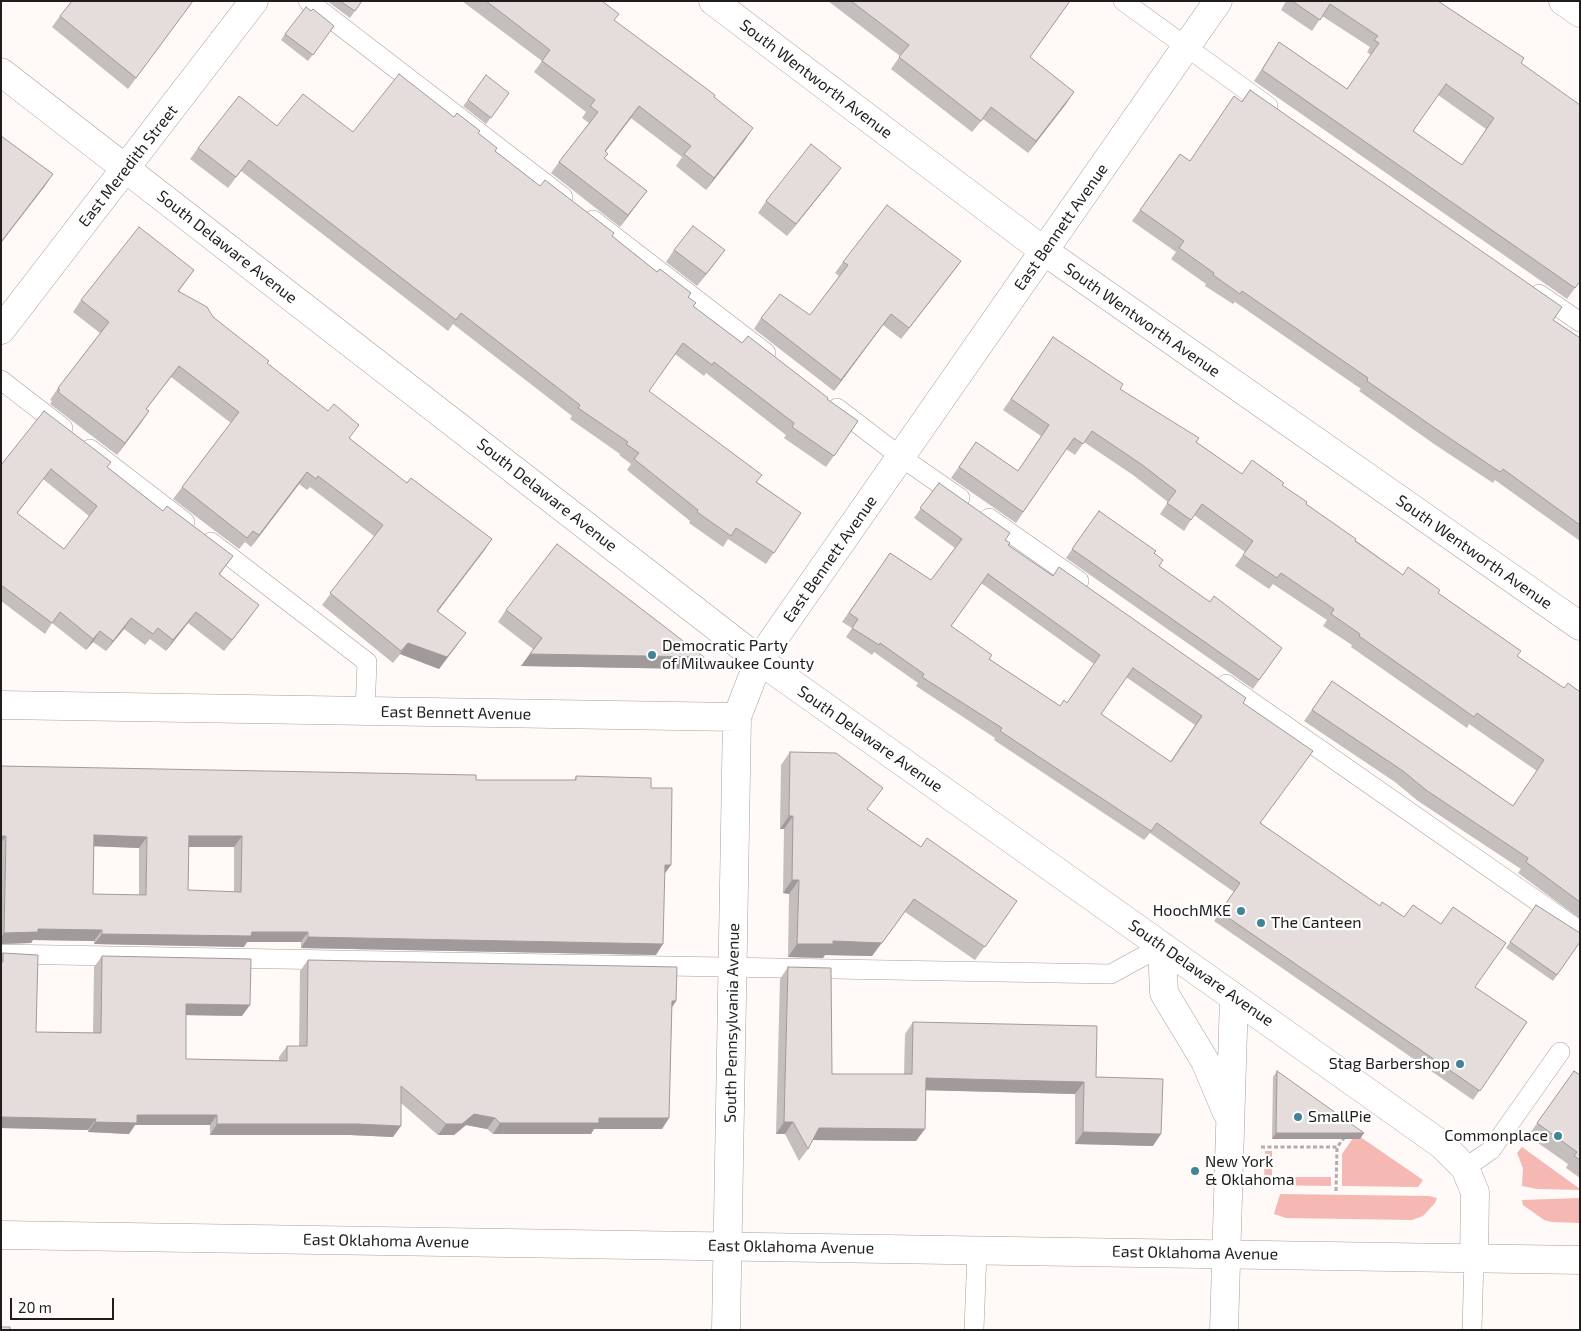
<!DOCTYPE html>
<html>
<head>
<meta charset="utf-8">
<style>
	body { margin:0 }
	#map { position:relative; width:1581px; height:1331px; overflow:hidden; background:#fff9f8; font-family:"Exo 2",sans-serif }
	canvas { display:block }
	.frame { position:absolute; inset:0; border:2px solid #201e1d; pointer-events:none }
	.scale { position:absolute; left:10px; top:1298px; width:104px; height:22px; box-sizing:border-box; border:2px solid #201e1d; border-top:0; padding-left:6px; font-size:15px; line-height:18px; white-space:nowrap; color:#201e1d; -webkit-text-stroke:4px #fff; paint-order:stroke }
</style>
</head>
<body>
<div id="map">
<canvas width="1581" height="1331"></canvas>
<div class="frame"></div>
<div class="scale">20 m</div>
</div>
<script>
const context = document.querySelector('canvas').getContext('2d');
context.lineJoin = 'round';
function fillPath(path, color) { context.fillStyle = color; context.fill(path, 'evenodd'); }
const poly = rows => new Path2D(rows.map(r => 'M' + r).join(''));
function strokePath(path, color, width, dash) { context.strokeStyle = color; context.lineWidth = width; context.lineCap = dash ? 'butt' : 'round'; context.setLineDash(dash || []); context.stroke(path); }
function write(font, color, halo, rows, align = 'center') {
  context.font = font + ' "Exo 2",sans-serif'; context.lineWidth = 4.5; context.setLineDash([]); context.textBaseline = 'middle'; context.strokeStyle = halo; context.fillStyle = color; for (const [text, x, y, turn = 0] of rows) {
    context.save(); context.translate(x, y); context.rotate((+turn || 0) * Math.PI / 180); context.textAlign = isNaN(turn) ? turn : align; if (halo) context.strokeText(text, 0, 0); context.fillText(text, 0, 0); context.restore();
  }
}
fillPath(poly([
	[1356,1134,1423,1180,1418,1187,1342,1186,1342,1154],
	[1522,1147,1580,1189,1580,1190,1537,1189,1522,1186,1523,1168,1517,1153],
	[1265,1151,1272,1151,1272,1177,1331,1177,1331,1186,1264,1185],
	[1280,1194,1429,1196,1437,1198,1435,1203,1423,1216,1412,1220,1286,1218,1274,1214],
	[1580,1198,1580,1223,1552,1222,1544,1220,1523,1205,1522,1200]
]), '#f5b8b2');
const service = poly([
	[308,1,563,197],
	[1123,1,1268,106],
	[593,220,766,353],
	[1539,294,1580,322],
	[1,380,63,428],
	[837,408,901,457,960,498],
	[90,449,185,522],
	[989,518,1079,581],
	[211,542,367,662,365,712],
	[1226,684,1580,931],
	[1,954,1111,974,1162,946],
	[1465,1168,1491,1150,1560,1052],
	[974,1330,977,1250],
	[1472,1330,1474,1258]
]);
const minor = poly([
	[713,1,1044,251,1580,626],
	[1,72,759,660,1442,1145,1465,1168,1475,1192,1474,1258],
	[1,330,254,1],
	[1,705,737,717,759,660,1218,1],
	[1162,946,1164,993,1205,1061,1226,1111],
	[726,1330,737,717],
	[1224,1330,1234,997]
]);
const tertiary = poly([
	[1563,1,1580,13],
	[1,1235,1580,1260]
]);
strokePath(service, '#a69f9e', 20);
strokePath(minor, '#a69f9e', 29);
strokePath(tertiary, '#a69f9e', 29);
strokePath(poly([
	[1261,1147,1337,1147,1345,1137],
	[1336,1191,1337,1147]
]), '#b2adac', 3, [4, 2.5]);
strokePath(service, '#fff', 19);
strokePath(minor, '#fff', 28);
strokePath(tertiary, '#fff', 28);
fillPath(poly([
	[193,1,128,89,52,27,60,16],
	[327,1,362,1,350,18],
	[462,1,602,1,614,20,714,97,745,140,706,190,676,166,682,157,631,118,605,151,605,159,647,191,620,227,551,173,559,162,589,123,582,118,586,112,534,72,542,61],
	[828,1,1070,1,1030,57,1074,92,1028,153,983,119,972,132,891,69,900,56],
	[1286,1,1438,1,1521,63,1580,281,1567,299,1254,81,1279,42,1347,89,1371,55,1367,52,1370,47,1322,16,1312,31,1281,10],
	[1438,95,1486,129,1462,165,1413,131],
	[311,11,334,26,308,61,281,40,285,34],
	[1250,90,1553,320,1580,338,1580,541,1495,480,1493,483,1434,444,1359,391,1361,389,1235,302,1233,304,1205,286,1206,284,1171,259,1176,252,1132,221,1180,154,1190,161,1242,101],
	[509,93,486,124,463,106,468,100],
	[454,117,478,133,495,151,540,186,612,236,689,297,693,306,742,343,858,421,826,467,784,438,786,435,706,373,704,376,675,354,649,391,757,482,801,513,766,564,728,539,723,547,689,523,690,521,627,470,631,464,619,455,620,454,570,419,572,416,453,324,448,331,241,171,228,188,190,159,198,148,277,126,353,132],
	[832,180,787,236,758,213,766,201],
	[674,250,716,262,697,286,666,262],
	[961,261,901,339,883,325,834,391,754,329,761,318,810,315,839,276,835,273,843,262],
	[194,270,179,291,213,317,267,364,349,438,407,483,492,539,437,611,466,633,439,669,400,654,393,663,322,605,374,536,310,487,307,490,299,484,251,547,245,542,239,549,173,499,231,423,171,377,146,409,149,411,117,455,50,404,52,401,50,400,58,388,100,333,73,312,81,300],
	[1053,337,1120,389,1242,474,1282,485,1306,504,1403,575,1438,593,1517,656,1564,688,1580,692,1580,919,1518,873,1521,869,1418,801,1395,782,1304,721,1332,681,1513,806,1537,771,1469,724,1467,728,1351,647,1352,645,1323,626,1327,620,1273,584,1269,589,1235,566,1245,552,1194,515,1184,531,1160,514,1168,502,1133,475,1084,442,1075,455,1066,449,1016,523,951,478,976,442,1018,471,1041,436,1003,410],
	[1,465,107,467,163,511,233,556,220,574,251,616,224,651,188,623,166,651,150,639,145,645,124,629,106,651,93,642,86,650,52,623,45,634,1,601],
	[43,479,89,516,64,549,17,514],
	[939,483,1005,540,1008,545,1243,703,1261,823,1475,987,1527,1022,1473,1100,1214,921,1234,892,1150,833,1144,840,994,740,995,738,916,686,918,683,874,652,872,655,846,637,852,628,842,622,890,553,931,580,955,548,914,518],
	[981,583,1094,664,1067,703,1060,706,989,659,951,626],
	[1126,677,1195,725,1170,762,1101,714],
	[1099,511,1154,553,1159,566,1210,602,1282,648,1253,689,1066,558],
	[506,610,695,669,521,666,533,649,498,622],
	[790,752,867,809,921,847,1017,901,975,960,905,912,872,956,825,955,823,958,788,957,789,894,783,893,784,829,780,829,781,765],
	[1,766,476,780,574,780,576,776,651,788,665,873,656,955,301,948,301,942,247,942,244,947,94,944,94,941,33,940,31,943,1,944],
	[94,846,139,848,139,895,93,894],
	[189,847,234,847,234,892,188,890],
	[1536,905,1580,942,1553,981,1506,948],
	[3,953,36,1032,93,1033,94,967,102,956,242,1016,186,1015,186,1059,279,1060,279,1057,287,1046,299,1046,300,971,308,960,676,1001,672,1007,669,1118,662,1129,594,1129,591,1134,493,1134,487,1129,466,1125,454,1135,438,1135,401,1103,393,1137,350,1135,210,1135,210,1125,135,1125,129,1134,88,1132,88,1130,1,1128,1,956],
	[788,967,832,1074,904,1074,905,1034,913,1022,1096,1077,1153,1146,1075,1144,1075,1094,925,1090,916,1141,813,1140,808,1149,799,1161,785,1134,776,1134,780,979],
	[1277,1071,1360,1139,1272,1139,1273,1077],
	[1574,1071,1580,1075,1580,1178,1566,1168,1568,1164,1528,1136]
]), '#c4bebd');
fillPath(poly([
	[1074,92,1066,104,1028,153,1036,141],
	[639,106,631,118,597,163,605,151],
	[753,128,745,140,706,190,714,178],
	[841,168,832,180,787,236,796,224],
	[53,174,45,186,1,243,1,242],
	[647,191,620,227,628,215],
	[725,250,716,262,697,286,706,274],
	[961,261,953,272,901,339,909,328],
	[891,314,883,325,834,391,841,380],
	[179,366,171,377,138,420,146,409],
	[149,411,141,423,117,455,125,443],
	[307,472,299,484,251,547,259,535],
	[492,539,484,551,429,623,437,611],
	[259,605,251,616,224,651,232,640],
	[196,612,188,623,166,651,173,640],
	[131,618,124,629,106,651,113,641],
	[100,631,93,642,86,650,93,639],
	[466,633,439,669,400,654,393,663,408,643],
	[530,654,704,657,695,669,521,666],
	[789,816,793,816,784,829,780,829],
	[94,835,147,837,139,848,87,846],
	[1,836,6,836,1,843],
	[189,836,242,836,234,847,181,847],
	[665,865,671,865,663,876],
	[792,880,799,880,789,894,783,893],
	[914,899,872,956,825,955,823,958,788,957,797,944,833,941],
	[38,929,102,930,94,941,33,940,31,943,1,944,1,937,4,933],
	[252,932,308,932,301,942,247,942,244,947,94,944,102,934],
	[308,937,663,944,656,955,301,948],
	[672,1001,676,1001,669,1012],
	[186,1004,250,1005,242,1016,179,1015],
	[926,1078,1084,1082,1075,1094,917,1090],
	[474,1114,495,1118,487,1129,466,1125,454,1135,438,1135,446,1124],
	[137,1115,217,1115,210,1125,135,1125,129,1134,88,1132,95,1122],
	[1,1117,96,1119,88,1130,1,1128],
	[599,1118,669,1118,662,1129,594,1129,591,1134,493,1134,500,1123],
	[784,1122,793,1122,785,1134,776,1134],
	[217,1124,357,1124,401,1126,393,1137,350,1135,210,1135],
	[819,1128,925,1129,916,1141,811,1140],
	[1083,1132,1161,1134,1153,1146,1075,1144],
	[1276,1133,1364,1133,1360,1139,1272,1139]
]), '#a09b9a');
const building = poly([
	[72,1,193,1,136,78,60,16,72,1],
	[340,1,362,1,355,11,340,1],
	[486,1,602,1,619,14,614,20,715,95,714,97,753,128,714,178,684,154,691,146,639,106,605,151,608,154,604,158,647,191,628,215,559,162,598,112,590,106,595,100,542,61,550,50,486,1],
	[851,1,1070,1,1030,57,1074,92,1036,141,991,107,981,121,899,57,909,45,851,1],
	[1292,1,1438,1,1524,58,1521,63,1580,105,1580,281,1575,288,1262,70,1279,42,1347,89,1379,43,1374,40,1378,36,1330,4,1320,20,1292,1],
	[1446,84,1494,118,1462,165,1413,131,1446,84],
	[306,7,311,11,313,9,334,26,313,55,285,34,306,7],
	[399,74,454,117,457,113,480,131,478,133,497,148,495,151,540,186,545,180,614,233,612,236,657,272,660,269,691,293,688,297,696,303,693,306,742,343,748,336,828,398,827,399,858,421,834,456,792,427,794,423,714,362,712,365,683,343,649,391,762,475,756,482,801,513,774,553,736,528,731,536,697,512,698,510,634,459,639,453,626,444,628,442,578,408,580,405,461,313,456,320,249,160,236,177,198,148,239,96,277,126,303,94,353,132,399,74],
	[486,75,509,93,491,118,468,100,486,75],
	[1250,90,1562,307,1553,320,1580,338,1580,525,1503,469,1500,472,1442,433,1367,381,1368,378,1242,291,1240,294,1213,275,1214,273,1179,248,1184,241,1140,210,1180,154,1190,161,1234,96,1242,102,1250,90],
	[1,136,53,174,1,242,1,136],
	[811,144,841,168,796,224,766,201,811,144],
	[887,205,961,261,909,328,891,314,841,380,761,318,780,294,810,315,848,265,843,262,887,205],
	[693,226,725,250,706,274,674,250,693,226],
	[139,227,194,270,178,291,207,307,213,317,269,361,267,363,328,411,334,404,359,425,349,438,407,483,411,478,492,539,437,611,466,633,447,657,408,643,401,651,330,593,383,525,318,476,316,479,307,472,259,535,253,531,247,538,182,487,239,412,179,366,146,409,149,411,125,443,58,392,60,390,58,388,109,322,81,300,139,227],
	[1053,337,1123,384,1120,389,1199,438,1196,442,1242,474,1252,460,1284,483,1282,485,1307,502,1306,504,1356,539,1355,541,1403,575,1408,567,1440,590,1438,593,1521,651,1517,656,1564,688,1568,683,1580,692,1580,902,1526,862,1528,858,1426,790,1403,771,1312,710,1332,681,1513,806,1544,760,1477,713,1474,717,1359,636,1360,634,1331,614,1334,609,1281,573,1277,578,1243,555,1253,541,1202,504,1191,520,1167,503,1176,491,1141,464,1092,431,1083,444,1074,438,1023,512,959,467,976,442,1018,471,1049,425,1011,399,1053,337],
	[44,411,111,462,107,467,163,511,167,506,233,556,219,574,259,605,232,640,196,612,173,640,158,628,153,634,131,618,113,641,100,631,93,639,60,612,52,623,1,585,1,465,44,411],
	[51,469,97,506,64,549,17,513,51,469],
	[939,483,1010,533,1005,540,1010,543,1008,545,1053,576,1059,567,1246,698,1243,703,1313,751,1260,823,1380,906,1382,902,1404,917,1413,905,1441,924,1453,907,1506,943,1475,987,1527,1022,1480,1091,1220,912,1240,883,1157,823,1151,831,1000,731,1002,728,922,677,924,674,880,643,879,645,852,628,858,619,849,613,890,553,931,580,962,539,920,508,939,483],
	[988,574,1100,655,1067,703,1064,700,1060,706,989,659,992,655,951,626,988,574],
	[1133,668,1202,716,1171,762,1101,714,1133,668],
	[1099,511,1156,551,1154,553,1163,560,1159,566,1210,602,1214,596,1282,648,1259,680,1072,549,1099,511],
	[557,544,704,657,530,654,542,638,506,610,557,544],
	[790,752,836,753,883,788,867,809,921,847,927,838,1017,901,985,947,914,899,882,943,833,941,833,944,797,944,799,880,792,880,793,816,789,816,790,752],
	[1,766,476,775,476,780,576,780,576,776,651,778,651,788,672,788,671,865,665,865,663,944,308,937,308,932,252,932,251,936,102,934,102,930,38,929,38,932,4,933,6,836,1,836,1,766],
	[94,835,147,837,146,895,93,894,94,835],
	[189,836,242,836,241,892,188,890,189,836],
	[1536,905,1580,933,1580,942,1557,975,1510,942,1536,905],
	[3,953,38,955,36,1032,101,1033,102,956,251,959,250,1005,186,1004,186,1059,287,1061,287,1046,307,1046,308,960,677,967,676,1001,672,1001,669,1118,599,1118,599,1123,500,1123,495,1118,474,1114,462,1124,446,1124,401,1086,401,1126,357,1124,217,1124,217,1115,137,1115,137,1123,95,1122,96,1119,1,1117,1,962,3,962,3,953],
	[788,967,831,968,832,1074,912,1074,913,1022,1097,1026,1096,1077,1163,1079,1161,1134,1083,1132,1084,1082,926,1078,925,1129,819,1128,808,1149,793,1122,784,1122,788,967],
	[1277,1071,1364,1133,1276,1133,1277,1071],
	[1574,1071,1580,1075,1580,1160,1574,1156,1577,1152,1537,1123,1574,1071],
	[1,1327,10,1327,10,1330,1,1330,1,1327]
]);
fillPath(building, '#e4dddc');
strokePath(building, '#a09b9a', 1);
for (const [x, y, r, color] of [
	[652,655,5,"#438397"],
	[1241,911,5,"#438397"],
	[1261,923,5,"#438397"],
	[1460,1064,5,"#438397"],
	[1298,1117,5,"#438397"],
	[1558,1136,5,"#438397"],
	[1195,1171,5,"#438397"]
]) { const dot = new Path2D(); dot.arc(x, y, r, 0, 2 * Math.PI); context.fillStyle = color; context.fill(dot); strokePath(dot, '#fff', 2); }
write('16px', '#201e1d', '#fff', [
	["South Wentworth Avenue",816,79,37],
	["East Meredith Street",128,166,-52],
	["East Bennett Avenue",1061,227,-55],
	["South Delaware Avenue",227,247,38],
	["South Wentworth Avenue",1142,320,35],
	["South Delaware Avenue",547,495,38],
	["South Wentworth Avenue",1474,552,35],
	["East Bennett Avenue",830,559,-55],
	["East Bennett Avenue",456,713,1],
	["South Delaware Avenue",870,739,35],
	["South Delaware Avenue",1201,973,35],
	["South Pennsylvania Avenue",732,1023,-89],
	["East Oklahoma Avenue",386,1241,1],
	["East Oklahoma Avenue",791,1247,1],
	["East Oklahoma Avenue",1195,1253,1]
]);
write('16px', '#201e1d', '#fff', [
	["Democratic Party",662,646],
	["of Milwaukee County",662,664],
	["HoochMKE",1231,911,"right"],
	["The Canteen",1271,923],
	["Stag Barbershop",1450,1064,"right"],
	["SmallPie",1308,1117],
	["Commonplace",1548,1136,"right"],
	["New York",1205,1162],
	["& Oklahoma",1205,1180]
], 'left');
</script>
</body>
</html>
